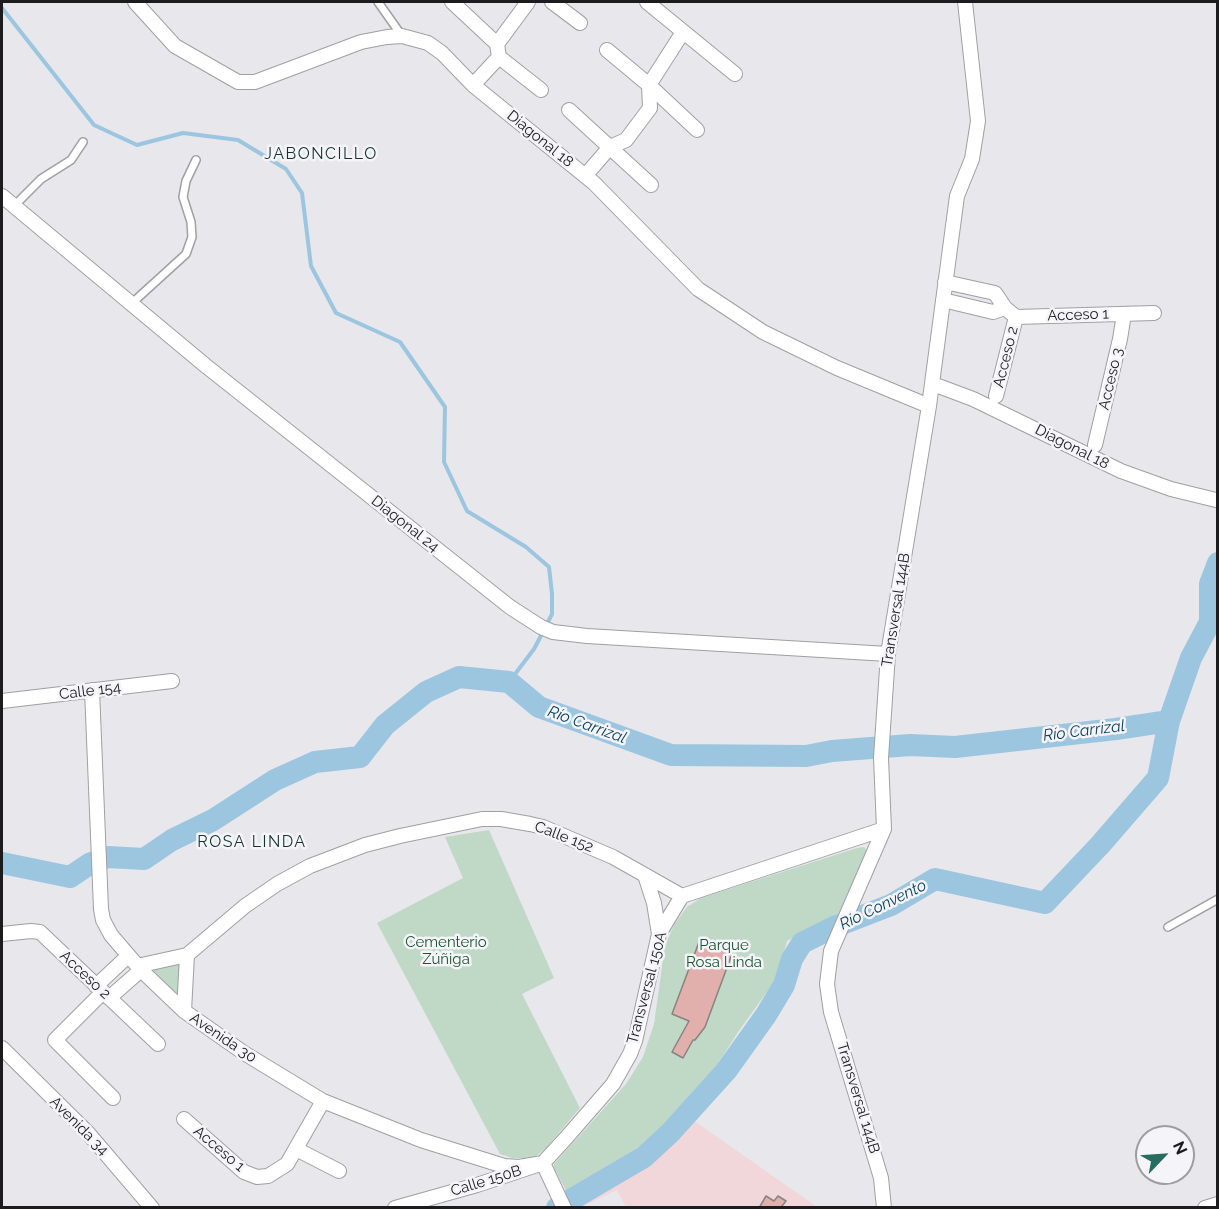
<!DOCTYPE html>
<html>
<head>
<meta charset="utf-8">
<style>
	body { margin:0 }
	#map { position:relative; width:1219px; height:1209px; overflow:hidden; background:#e7e7ec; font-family:Raleway,sans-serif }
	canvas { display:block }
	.frame { position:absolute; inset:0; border:3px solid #1c1c1e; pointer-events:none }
	.north { position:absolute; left:1135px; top:1125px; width:60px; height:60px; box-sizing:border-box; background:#f4f4f9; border:2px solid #9e9ea1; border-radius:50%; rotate:65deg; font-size:16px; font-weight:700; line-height:24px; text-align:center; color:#1c1c1e }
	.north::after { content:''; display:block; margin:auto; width:21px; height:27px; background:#256c61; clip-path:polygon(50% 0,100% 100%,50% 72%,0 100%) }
</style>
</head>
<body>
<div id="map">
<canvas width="1219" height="1209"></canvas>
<div class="frame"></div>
<div class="north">N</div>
</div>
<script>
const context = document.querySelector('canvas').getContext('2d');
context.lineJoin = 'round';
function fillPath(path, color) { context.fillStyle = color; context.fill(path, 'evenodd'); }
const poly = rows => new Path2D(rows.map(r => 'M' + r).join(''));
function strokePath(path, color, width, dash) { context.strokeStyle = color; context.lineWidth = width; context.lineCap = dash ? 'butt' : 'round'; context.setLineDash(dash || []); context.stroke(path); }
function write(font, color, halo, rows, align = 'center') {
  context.font = font + ' Raleway,sans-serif'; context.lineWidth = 5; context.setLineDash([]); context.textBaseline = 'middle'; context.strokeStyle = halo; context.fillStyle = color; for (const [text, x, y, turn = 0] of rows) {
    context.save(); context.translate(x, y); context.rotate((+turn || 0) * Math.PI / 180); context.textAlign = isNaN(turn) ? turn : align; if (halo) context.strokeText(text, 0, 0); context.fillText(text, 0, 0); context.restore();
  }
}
fillPath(poly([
	[690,1118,817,1207,626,1207,617,1190,581,1207,573,1207,572,1204,658,1154]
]), '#f1d6da');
fillPath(poly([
	[489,830,554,978,522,994,580,1108,546,1148,534,1158,512,1158,500,1154,377,923,463,878,445,837],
	[864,847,869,853,842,911,787,941,777,978,738,1032,704,1086,660,1133,568,1194,554,1168,554,1164,626,1084,643,1057,654,1024,665,946,674,925,687,907,701,898,857,848],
	[182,961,179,1002,146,969]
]), '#c0d9c6');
strokePath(poly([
	[2,8,94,125,137,145,183,133,238,140,286,169,302,193,311,266,336,313,400,342,445,407,444,462,467,511,526,547,549,567,552,594,552,614,546,626],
	[509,682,534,649,543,632]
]), '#9cc6e0', 4);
strokePath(poly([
	[2,863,70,877,91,863,108,857,144,859,172,840,213,820,275,780,315,762,360,757,385,725,426,692,459,677,509,682,539,707,671,755,806,756,832,751,910,745,955,747,1116,729,1169,721],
	[557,1208,644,1157,670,1133,726,1071,766,1015,784,985,792,959,802,943,834,927,891,905,935,879,1045,903,1100,845,1158,778,1169,721,1191,658,1210,622,1210,584,1218,563]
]), '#9cc6e0', 22);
const building = poly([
	[699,942,732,954,705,1027,695,1040,693,1040,683,1058,672,1052,689,1021,672,1014,699,942],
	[766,1196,774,1201,778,1196,786,1201,782,1206,784,1208,759,1208,766,1196]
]);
fillPath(building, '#e1b0ac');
strokePath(building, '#888382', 1.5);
const lane = poly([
	[378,2,402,36],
	[14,206,41,179,71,160,83,142],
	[131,304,186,254,192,237,191,222,183,197,186,181,196,160],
	[1168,927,1218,899]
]);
const street = poly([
	[135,2,175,46,238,82,255,82,361,42,387,37,402,36,428,43,442,53,473,85,594,183,698,289,763,332,837,368,929,406],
	[452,2,497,44],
	[552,2,580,23],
	[647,2,735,74],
	[607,50,649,85,697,130],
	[499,57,541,90],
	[473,85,499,57,497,44,528,2],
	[569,110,651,185],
	[585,176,610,147,626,140,650,108,649,85,683,32],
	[2,196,206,366,510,607,541,627,553,632,587,636,888,654],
	[945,282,995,293,1005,308,1016,317,1154,313],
	[943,300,993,312,1005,308],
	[933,384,973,399,1121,471,1171,489,1216,500],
	[996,396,1016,317],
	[1095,445,1120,339,1124,314],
	[92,690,101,909,103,920,111,935,141,970,184,1011,244,1053,323,1101,421,1140,504,1166,519,1167,543,1163],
	[2,701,172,681],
	[645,875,654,903,659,934],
	[2,934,31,931,40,932,158,1044],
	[137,966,187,955],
	[96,986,128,956],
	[103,992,55,1040,113,1098],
	[109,998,141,970],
	[184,1011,187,955,245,906,277,884,310,866,365,845,400,836,482,819,501,819,530,824,543,827,613,857,682,896,884,829],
	[2,1048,88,1133,152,1208],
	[184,1119,244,1172,257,1177,268,1176,287,1164,323,1101],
	[296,1149,339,1171],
	[543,1163,564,1208],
	[395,1208,477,1185,543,1163,566,1138,613,1084,630,1054,635,1041,659,934,682,896],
	[884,1208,881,1178,831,1012,827,984,831,951,884,829,881,758,888,654,929,406,957,196,972,159,978,121,965,2],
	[1205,1208,1218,1204]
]);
strokePath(lane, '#9f9fa4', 10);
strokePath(street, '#9f9fa4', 16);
strokePath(lane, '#fff', 7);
strokePath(street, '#fff', 14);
write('15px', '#1c1c1e', '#f4f4f9', [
	["Diagonal 18",540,139,39],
	["Acceso 1",1078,315,-2],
	["Acceso 2",1006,357,-76],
	["Acceso 3",1111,379,-77],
	["Diagonal 18",1072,447,27],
	["Diagonal 24",405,524,38],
	["Transversal 144B",896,610,-81],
	["Calle 154",90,691,-7],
	["Calle 152",564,837,21],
	["Acceso 2",85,975,43],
	["Transversal 150A",647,988,-75],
	["Avenida 30",223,1038,34],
	["Transversal 144B",858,1098,73],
	["Avenida 34",79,1126,45],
	["Acceso 1",219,1149,40],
	["Calle 150B",486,1181,-17]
]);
write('15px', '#1a5632', '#f4f4f9', [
	["Cementerio",446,942],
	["Zúñiga",446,959],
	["Parque",724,945],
	["Rosa Linda",724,962]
]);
context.letterSpacing = '1.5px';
write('16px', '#14352f', '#f4f4f9', [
	["JABONCILLO",321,154],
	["ROSA LINDA",252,842]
]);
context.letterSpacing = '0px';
write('italic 16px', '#0b425c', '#f4f4f9', [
	["Río Carrizal",587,725,20],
	["Río Carrizal",1084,731,-7],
	["Río Convento",883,905,-26]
]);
</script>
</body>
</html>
